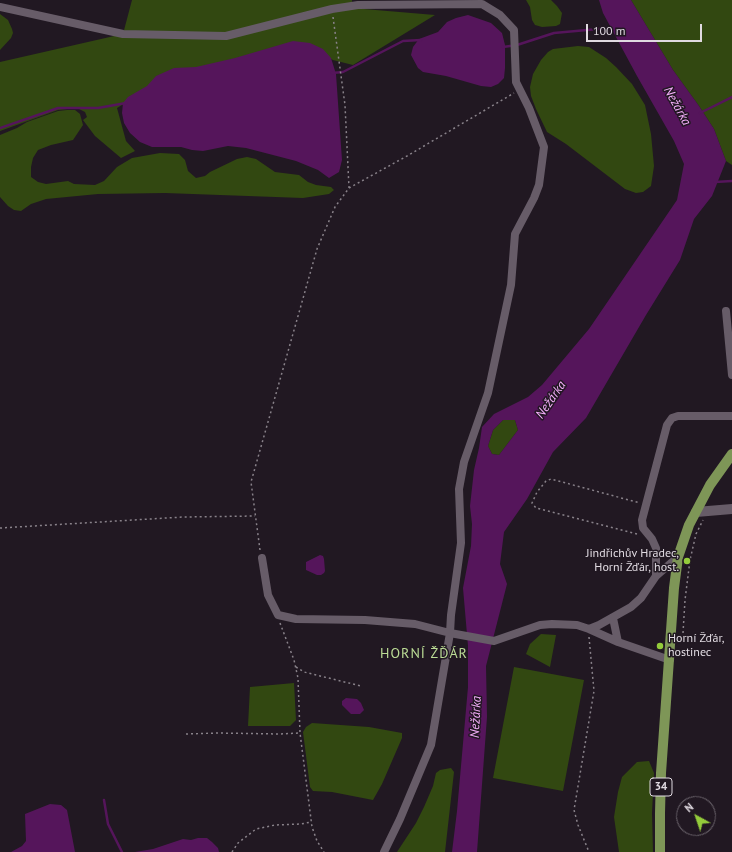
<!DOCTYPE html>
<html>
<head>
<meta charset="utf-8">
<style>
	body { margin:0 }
	#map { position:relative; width:732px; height:852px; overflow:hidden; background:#211822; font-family:"PT Sans",sans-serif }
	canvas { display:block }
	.north { position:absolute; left:676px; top:796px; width:40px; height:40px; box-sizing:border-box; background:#211822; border:1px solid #6d666e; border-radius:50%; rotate:320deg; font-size:11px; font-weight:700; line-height:16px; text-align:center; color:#e0dae1 }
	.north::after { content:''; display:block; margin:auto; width:14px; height:18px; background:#94cc3b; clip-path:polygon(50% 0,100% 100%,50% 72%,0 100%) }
	.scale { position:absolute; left:586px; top:24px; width:116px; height:18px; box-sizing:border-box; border:2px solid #e0dae1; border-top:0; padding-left:5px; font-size:12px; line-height:14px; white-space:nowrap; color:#e0dae1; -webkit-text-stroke:3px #211822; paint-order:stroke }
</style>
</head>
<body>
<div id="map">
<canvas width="732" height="852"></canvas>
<div class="north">N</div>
<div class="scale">100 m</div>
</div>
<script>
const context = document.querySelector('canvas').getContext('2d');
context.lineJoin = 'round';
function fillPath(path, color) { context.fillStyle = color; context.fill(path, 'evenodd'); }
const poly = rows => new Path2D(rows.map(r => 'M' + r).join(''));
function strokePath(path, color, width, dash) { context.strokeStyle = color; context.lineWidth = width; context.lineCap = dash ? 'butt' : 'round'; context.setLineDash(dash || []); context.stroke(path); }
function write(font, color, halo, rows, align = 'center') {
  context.font = font + ' "PT Sans",sans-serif'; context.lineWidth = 3; context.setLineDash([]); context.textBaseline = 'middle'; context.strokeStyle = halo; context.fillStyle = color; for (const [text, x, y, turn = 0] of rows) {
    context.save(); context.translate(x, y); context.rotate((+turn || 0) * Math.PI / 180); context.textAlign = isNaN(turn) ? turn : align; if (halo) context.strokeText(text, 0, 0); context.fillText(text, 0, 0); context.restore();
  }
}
fillPath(poly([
	[132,0,352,0,352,8,435,15,353,65,333,60,302,46,171,75,117,108,126,141,135,151,121,158,95,136,83,120,87,117,85,112,77,108,58,110,0,131,0,62,123,34],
	[526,0,551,0,557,6,562,13,560,24,556,26,542,27,535,25,532,20,530,7],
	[631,0,732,0,732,165,726,161,714,129,699,106,673,70],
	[0,14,8,20,12,29,13,33,11,38,0,50],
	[578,46,589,47,606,58,616,67,632,84,645,105,651,134,654,166,651,186,643,192,636,193,625,189,566,144,547,132,536,109,531,96,530,87,533,74,541,60,548,52,553,49],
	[67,110,75,110,80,114,83,125,73,140,51,145,38,150,33,158,31,167,31,177,38,182,46,184,68,181,74,184,95,185,104,181,117,167,132,158,160,153,179,154,185,160,188,171,196,178,205,176,210,172,237,159,247,157,256,159,275,172,299,175,308,182,316,185,331,187,334,190,329,194,303,198,165,193,98,194,46,199,31,204,21,211,14,210,8,206,0,197,0,135,17,128,27,122,58,111],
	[503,420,515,420,518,430,499,455,492,454,488,446,493,430],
	[541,634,556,635,550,667,526,654,530,644],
	[514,667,584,680,563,791,493,778],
	[294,683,296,720,290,726,248,726,250,687],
	[312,723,369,727,402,733,402,738,382,784,373,800,332,792,313,791,310,787,303,732,306,727],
	[649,761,654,773,652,813,653,852,619,852,614,817,618,792,622,777,637,762],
	[451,768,454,772,445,852,397,852,416,823,424,807,433,786,436,773,440,770]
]), '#324811');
fillPath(poly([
	[599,0,631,0,673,70,699,106,714,129,726,161,712,196,694,219,680,260,646,315,586,418,553,452,527,499,504,532,500,564,507,584,486,666,487,717,477,852,452,852,457,811,468,687,468,646,463,588,471,546,472,524,470,506,474,470,479,448,482,427,494,414,528,397,542,385,589,329,677,200,684,164,674,141,637,76,603,13],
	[503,420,515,420,518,430,499,455,492,454,488,446,493,430],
	[468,15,491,23,502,33,505,45,505,68,504,78,498,84,491,87,481,86,446,76,423,72,418,68,411,55,413,47,419,39,438,32,447,22,456,18],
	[293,41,310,43,323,49,331,58,336,74,342,160,339,172,329,178,318,170,296,161,246,148,228,146,203,151,192,150,181,147,152,147,140,142,130,133,124,123,122,113,123,103,128,97,147,86,156,76,174,68,196,67,235,58],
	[320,555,323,556,324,559,325,571,324,573,321,575,317,575,306,570,306,562],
	[346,698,357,699,361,703,364,710,360,714,351,714,342,705,342,701],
	[50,804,61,805,67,810,75,852,11,852,22,846,26,841,25,814],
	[198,838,207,838,212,842,218,848,219,852,135,852,153,849,183,839,191,840]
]), '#55155b');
strokePath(poly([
	[503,47,517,45,554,33,609,28,614,29],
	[332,73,343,72,403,41,421,40],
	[700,113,732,97],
	[0,128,58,108,98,108,126,103],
	[715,182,732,181],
	[104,800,108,824,122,852]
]), '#55155b', 2.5);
strokePath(poly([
	[333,17,345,105,349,188],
	[0,528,183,517,255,516],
	[637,534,536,508,532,503,537,492,546,481,551,479,640,503],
	[260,550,251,482,317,249,335,207,349,188,407,156,514,93],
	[280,623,294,660,298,678,300,733,312,827,317,841,324,852],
	[683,633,685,600,690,560,696,534,703,520],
	[589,637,594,691,574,810,578,825,589,852],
	[296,667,304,672,361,686],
	[186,734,218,733,280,734,300,733],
	[232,852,238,843,256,829,275,825,301,824,311,822]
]), '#89828a', 1.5, [2, 3]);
strokePath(poly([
	[0,7,123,34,226,36,332,9,358,5,482,4,500,15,514,30,516,82,529,108,544,147,539,185,534,198,515,234,511,285,488,393,464,462,459,489,461,543,451,615,450,633,431,745,400,819,384,852],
	[726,311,732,375],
	[262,558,268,595,278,615,296,619,365,620,415,624,450,633,494,641,540,625,552,624,577,625,589,629,599,625,631,607,641,598,656,576,678,557],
	[656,576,656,548,652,539,643,528,642,520,667,425,672,418,678,416,732,416],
	[613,618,618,642],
	[589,629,618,642,670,660]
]), '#675c68', 8);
strokePath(poly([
	[696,512,732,509]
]), '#675c68', 10);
strokePath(poly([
	[660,852,660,813,661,773,674,588,678,557,689,525,710,485,732,454]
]), '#7e9657', 10);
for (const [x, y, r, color] of [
	[687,561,4,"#94cc3b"],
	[660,646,4,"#94cc3b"]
]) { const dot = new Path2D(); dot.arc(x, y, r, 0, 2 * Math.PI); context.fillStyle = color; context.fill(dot); strokePath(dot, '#211822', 1.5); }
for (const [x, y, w] of [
	[661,787,22]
]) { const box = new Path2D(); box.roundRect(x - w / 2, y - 9, w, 18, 3); context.fillStyle = '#211822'; context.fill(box); strokePath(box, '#e0dae1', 1); }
write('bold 11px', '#e0dae1', null, [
	["34",661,787]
]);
write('12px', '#e0dae1', '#211822', [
	["Jindřichův Hradec,",679,554],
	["Horní Žďár, host.",679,568],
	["Horní Žďár,",668,639,"left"],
	["hostinec",668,653,"left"]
], 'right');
write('italic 13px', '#f7b0fd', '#211822', [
	["Nežárka",677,106,61],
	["Nežárka",551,400,-55],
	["Nežárka",476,717,-87]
]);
context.letterSpacing = '1px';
write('14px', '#bcdd96', '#211822', [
	["HORNÍ ŽĎÁR",424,654]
]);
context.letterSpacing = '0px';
</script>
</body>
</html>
